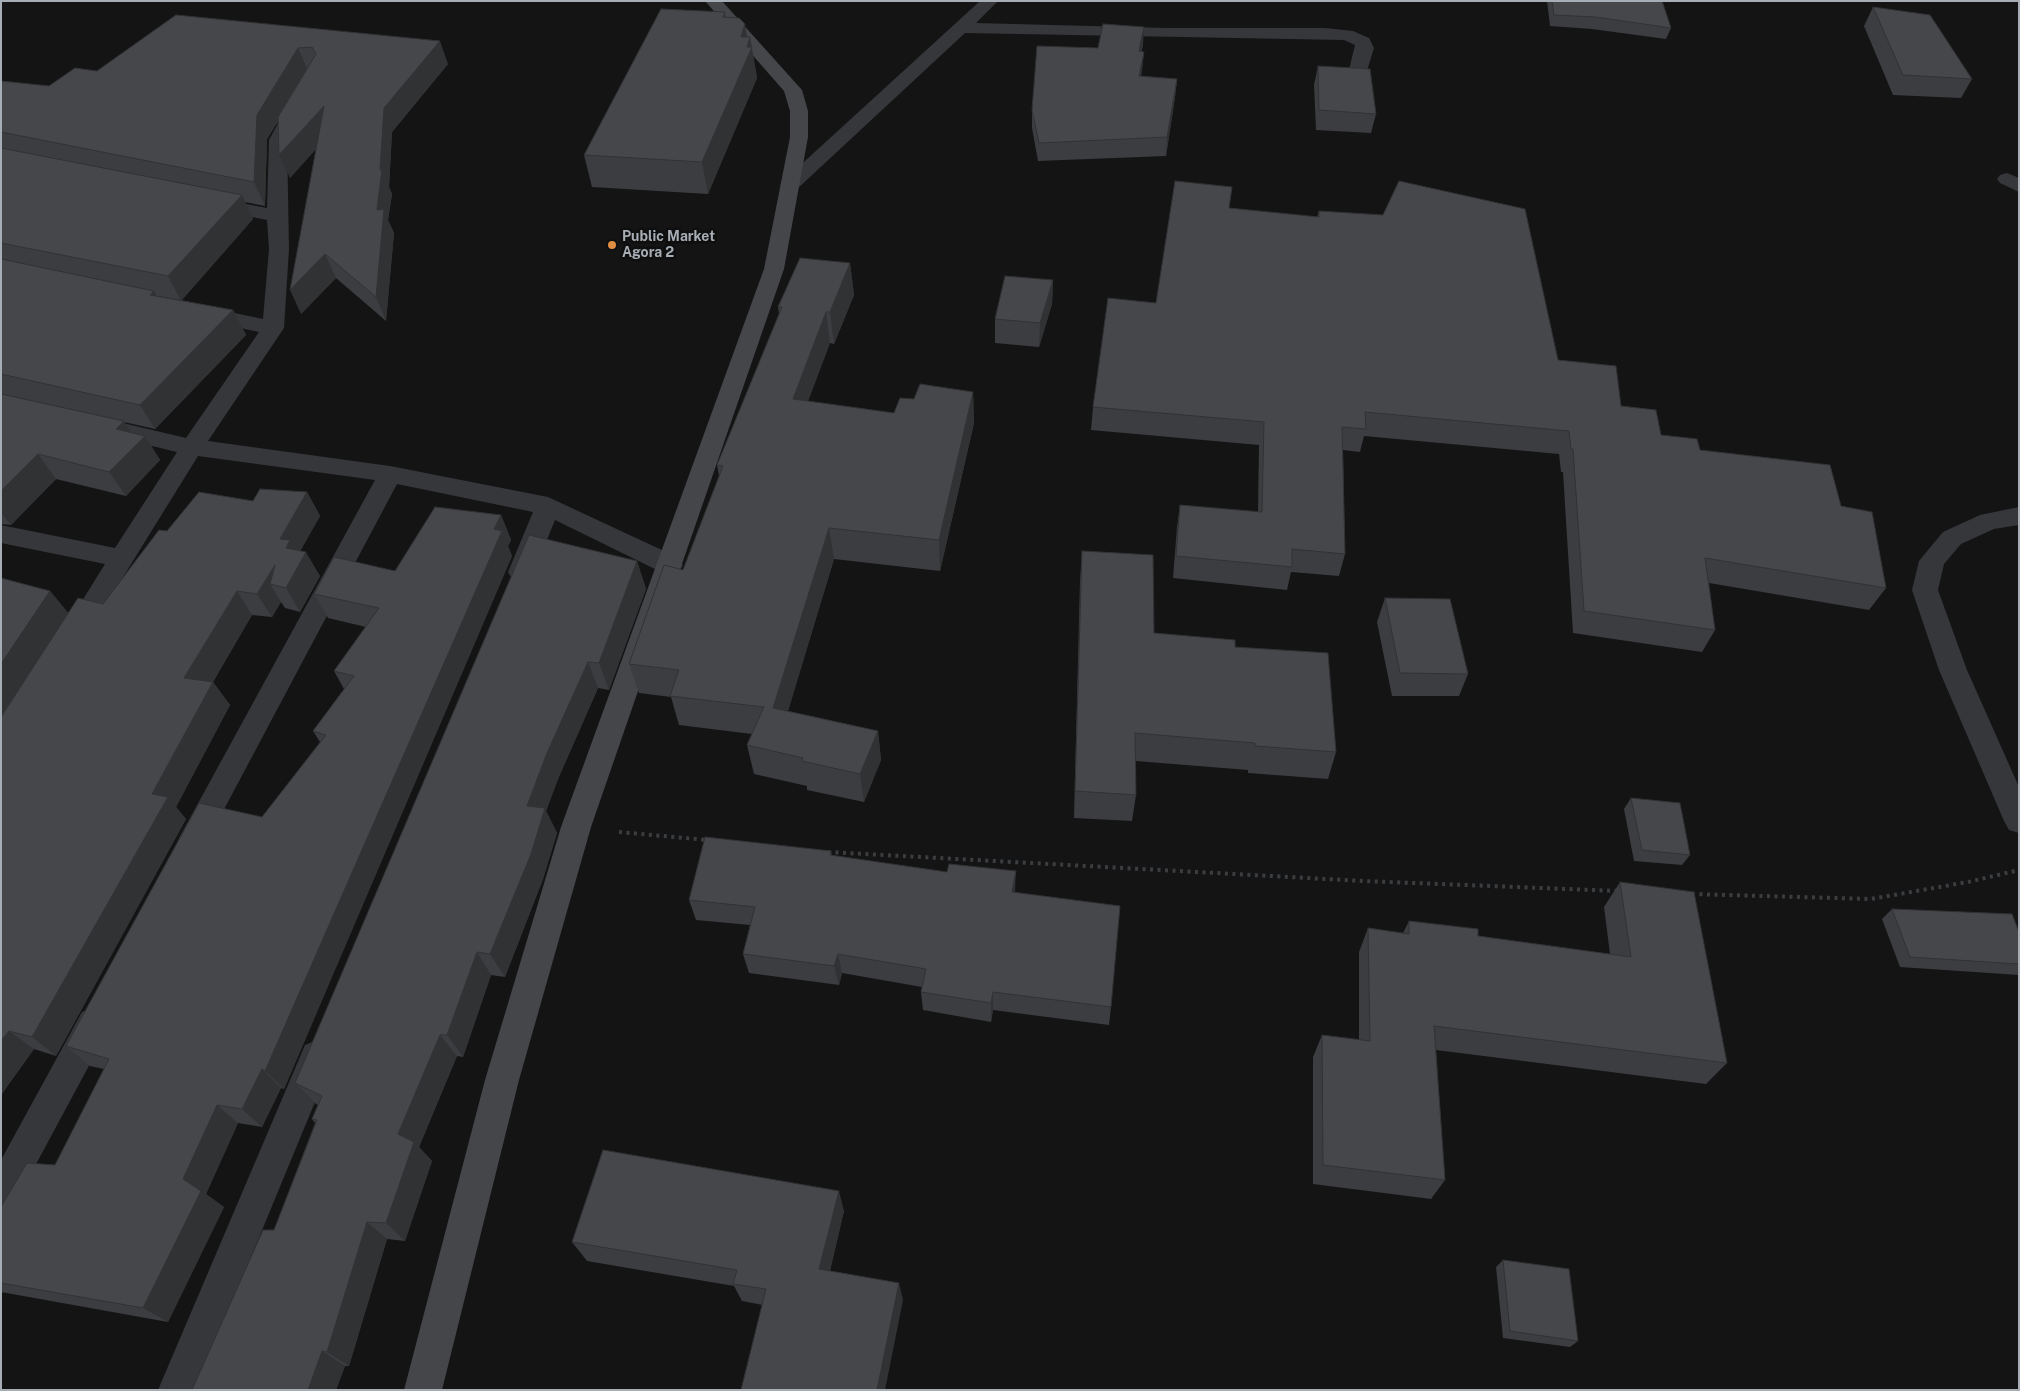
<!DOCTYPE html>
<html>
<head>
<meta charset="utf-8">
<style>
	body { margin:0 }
	#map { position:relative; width:2020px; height:1391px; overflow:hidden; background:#141415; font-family:"Public Sans",sans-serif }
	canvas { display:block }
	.frame { position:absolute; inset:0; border:2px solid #a7adb4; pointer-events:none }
</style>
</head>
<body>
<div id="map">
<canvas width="2020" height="1391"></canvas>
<div class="frame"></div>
</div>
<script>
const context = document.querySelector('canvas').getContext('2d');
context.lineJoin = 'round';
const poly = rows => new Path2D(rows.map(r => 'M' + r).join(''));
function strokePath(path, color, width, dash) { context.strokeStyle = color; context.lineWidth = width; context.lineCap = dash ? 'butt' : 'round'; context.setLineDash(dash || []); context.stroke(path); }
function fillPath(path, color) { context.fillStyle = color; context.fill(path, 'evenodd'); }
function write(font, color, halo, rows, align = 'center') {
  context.font = font + ' "Public Sans",sans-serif'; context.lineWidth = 5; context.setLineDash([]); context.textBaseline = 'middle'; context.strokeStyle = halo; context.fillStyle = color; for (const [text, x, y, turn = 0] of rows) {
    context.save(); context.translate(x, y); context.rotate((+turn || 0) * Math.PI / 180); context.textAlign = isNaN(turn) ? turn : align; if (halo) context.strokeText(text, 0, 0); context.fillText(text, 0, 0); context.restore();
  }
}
strokePath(poly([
	[619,832,707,840],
	[828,852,1363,881,1618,891],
	[1692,894,1871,899,1968,882,2019,870]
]), '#3b3e41', 4, [3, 4.5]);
fillPath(poly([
	[980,1,998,1,976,23,1167,28,1325,28,1353,31,1369,38,1374,48,1366,74,1363,78,1357,79,1351,78,1348,74,1355,45,1344,40,965,33,797,189,783,189,780,185,783,181,980,1],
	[296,101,303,103,305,107,287,140,289,249,284,328,208,441,390,466,548,497,679,558,683,565,679,572,670,574,661,572,555,520,534,572,530,579,521,581,512,579,508,572,533,512,397,484,204,847,194,851,184,847,179,838,184,829,375,480,198,456,84,640,75,643,66,640,62,633,105,564,1,543,1,525,115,548,177,452,102,434,98,428,102,422,110,420,186,438,259,332,193,318,190,313,193,308,201,306,263,319,269,249,267,220,207,208,204,204,207,200,214,198,267,208,269,140,289,103,296,101],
	[2007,173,2019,178,2019,192,2000,183,1997,179,2000,175,2007,173],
	[2019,507,2019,525,1994,529,1961,544,1944,564,1938,590,1967,670,2019,787,2019,833,2009,830,2004,821,1939,670,1912,590,1919,561,1943,532,1980,515,2019,507],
	[94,1008,106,1012,110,1023,106,1034,13,1207,1,1212,1,1160,82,1012,94,1008],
	[317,1040,329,1045,334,1056,196,1390,158,1390,305,1045,317,1040]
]), '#35373a');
fillPath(poly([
	[705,1,722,1,802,90,808,111,808,137,784,269,591,827,519,1080,442,1390,404,1390,485,1080,561,827,764,269,790,137,790,111,784,91,705,1]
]), '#44464a');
fillPath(poly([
	[1547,1,1662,1,1671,28,1666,39,1592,29,1550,26],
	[1873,7,1972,79,1961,98,1893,95,1864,26],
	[725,12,726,17,747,37,750,37,757,78,708,194,592,187,584,155],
	[176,15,448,64,392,132,389,187,392,194,388,220,394,233,386,321,336,278,301,314,316,149,290,178,279,120,267,139,265,206,245,202,253,219,181,301,157,296,158,296,233,310,246,335,155,429,124,422,131,433,145,436,160,460,126,496,56,479,11,525,1,524,1,81,49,86,97,71],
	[1143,45,1141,52,1144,52,1141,76,1177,79,1175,97,1166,156,1038,161,1032,128,1032,110,1098,48],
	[1318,66,1376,114,1371,133,1316,130,1314,85],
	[1319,211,1558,360,1661,435,1841,506,1886,588,1869,610,1709,583,1715,630,1702,652,1573,633,1563,472,1561,472,1559,454,1364,436,1360,452,1343,450,1345,554,1339,576,1291,572,1287,590,1173,578,1177,527,1180,505,1258,512,1259,445,1091,430,1093,407,1156,303,1317,217],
	[850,263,854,295,834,344,830,343,808,401,894,413,914,399,973,392,974,423,940,571,834,559,788,711,878,731,881,760,864,802,807,790,807,786,754,774,747,745,752,734,679,725,671,697,639,693,629,664,683,570,719,476,717,465,779,314,778,307],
	[1053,280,1052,304,1039,347,995,343,995,319],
	[307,492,320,516,300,551,320,576,300,612,285,608,281,602,272,617,252,615,213,682,230,705,176,807,186,819,56,1056,34,1049,1,1095,50,591,68,613,103,604,167,531,253,501],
	[501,515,511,540,508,546,512,556,284,1089,281,1088,262,1127,238,1123,206,1194,224,1207,168,1322,1,1292,1,1207,55,1165,104,1069,90,1066,66,1046,262,817,320,742,313,731,344,689,334,671,366,627,328,618,314,594,395,571],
	[1082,551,1154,633,1235,647,1336,752,1328,779,1248,773,1248,770,1136,761,1136,795,1132,821,1074,818,1080,580],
	[637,561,646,589,609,690,598,688,558,779,546,811,557,833,543,879,505,977,491,975,463,1057,457,1056,419,1147,432,1161,405,1241,387,1239,349,1366,345,1366,336,1390,192,1390,274,1230,315,1123,312,1119,318,1105,316,1104,295,1083],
	[1385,598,1468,674,1459,696,1392,696,1377,622],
	[1631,798,1690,855,1682,865,1634,861,1624,809],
	[831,851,832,855,1015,893,1111,1007,1109,1025,993,1010,991,1022,923,1010,921,992,922,987,842,973,839,985,749,973,743,954,750,925,696,920,689,900],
	[1620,882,1727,1063,1706,1084,1436,1050,1445,1180,1431,1199,1313,1184,1313,1057,1322,1035,1359,1040,1359,952,1368,928,1403,933,1409,921,1478,936,1610,954,1604,907],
	[1892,909,2019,932,2019,975,1900,967,1882,919],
	[844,1211,830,1271,903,1300,763,1305,742,1301,734,1286,587,1261,572,1242],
	[1503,1260,1578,1341,1570,1347,1503,1338,1496,1267]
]), '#3c3d40');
fillPath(poly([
	[745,24,748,43,750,37,757,78,708,194,702,162,741,37],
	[1144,27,1143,45,1138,70,1139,51],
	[440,41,448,64,392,132,389,187,392,194,388,220,394,233,386,321,376,297,377,210,384,108],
	[298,48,308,71,267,139,265,206,254,182,257,115],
	[1144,52,1142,70,1138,94,1139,76],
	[1177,79,1175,97,1166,156,1167,137],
	[324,106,333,129,290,178,279,155],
	[242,195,253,219,181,301,168,276],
	[325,254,336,278,301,314,290,290],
	[850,263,854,295,834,344,830,312],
	[1053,280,1052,304,1039,347,1040,323],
	[154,291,168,315,150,295],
	[233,310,246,335,155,429,140,405],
	[826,312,830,343,797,430,793,399],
	[973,392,974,423,940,571,939,540],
	[124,421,138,443,145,436,160,460,126,496,109,472,116,429],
	[38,454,56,479,11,525,1,513,1,491],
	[307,492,320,516,298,555,306,552,320,576,300,612,286,588,270,584,281,602,272,617,257,594,280,539],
	[501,515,511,540,508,546,512,556,284,1089,265,1071,494,529],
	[829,528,834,559,780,737,773,708],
	[637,561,646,589,609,690,599,663],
	[50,591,69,614,1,719,1,664],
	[237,591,252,615,201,701,184,678],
	[588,662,598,688,558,779,546,811,557,833,543,879,505,977,490,954,527,806,547,753],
	[213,682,230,705,176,807,186,819,56,1056,32,1037,152,794],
	[878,731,881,760,864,802,860,774],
	[1016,871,1015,891,1012,912,1012,892],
	[477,952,491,975,463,1057,447,1035],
	[838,954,842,973,839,985,834,966],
	[993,992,993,1010,991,1022,991,1003],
	[9,1031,34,1049,1,1095,1,1041],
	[440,1035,457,1056,419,1147,432,1161,405,1241,386,1223,398,1134],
	[262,1069,281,1088,262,1127,242,1109],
	[217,1105,238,1123,206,1194,224,1207,168,1322,143,1308,183,1179],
	[839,1191,844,1211,826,1287,819,1269],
	[367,1222,387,1239,349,1366,327,1352],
	[899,1283,903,1300,885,1390,877,1390],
	[322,1351,345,1366,336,1390,308,1390]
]), '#313234');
const building = poly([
	[1552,1,1662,1,1671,28,1596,17,1554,15,1552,1],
	[1873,7,1930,15,1972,79,1903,75,1873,7],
	[661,9,725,12,723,17,739,18,745,24,741,37,750,37,747,47,752,47,702,162,584,155,661,9],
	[176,15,440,41,384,108,380,170,382,170,377,210,384,209,376,297,325,254,290,290,324,106,279,155,278,117,316,54,312,47,298,48,257,115,254,182,1,132,1,81,49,86,75,68,97,71,176,15],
	[1103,24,1144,27,1139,51,1144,52,1139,76,1177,79,1167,137,1039,143,1032,110,1037,46,1098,48,1103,24],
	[1318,66,1370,69,1376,114,1319,110,1318,66],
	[1,148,242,195,168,276,1,243,1,148],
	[1175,181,1232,187,1229,208,1319,217,1319,211,1383,215,1399,181,1525,209,1558,360,1616,366,1621,406,1656,410,1661,435,1697,439,1700,450,1830,465,1841,506,1872,512,1886,588,1705,558,1715,630,1584,611,1573,449,1571,449,1569,431,1365,412,1366,429,1342,427,1345,554,1292,549,1292,567,1176,556,1180,505,1262,512,1264,422,1093,407,1108,298,1156,303,1175,181],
	[800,258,850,263,830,312,826,312,793,399,894,413,900,398,914,399,920,384,973,392,939,540,829,528,773,708,878,731,860,774,802,761,803,758,747,745,764,707,670,696,679,670,629,664,664,565,683,570,723,466,717,465,782,307,778,307,800,258],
	[1,259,154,291,150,295,233,310,140,405,1,374,1,259],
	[1005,276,1053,280,1040,323,995,319,1005,276],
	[1,394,124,421,116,429,145,436,109,472,38,454,1,491,1,394],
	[260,489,307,492,280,539,290,540,286,548,306,552,286,588,270,584,275,565,257,594,237,591,184,678,213,682,152,794,168,797,32,1037,9,1031,1,1041,1,717,78,598,103,604,159,530,167,531,199,492,253,501,260,489],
	[435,507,501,515,494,529,502,531,265,1071,262,1069,242,1109,217,1105,183,1179,201,1191,143,1308,1,1283,1,1207,27,1163,55,1165,109,1059,66,1046,199,803,262,817,326,735,313,731,354,676,334,671,379,608,314,594,334,557,395,571,435,507],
	[529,535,637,561,599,663,588,662,547,753,527,806,545,808,531,854,490,954,477,952,447,1035,440,1035,398,1134,414,1142,386,1223,367,1222,327,1352,322,1351,308,1390,192,1390,263,1230,274,1230,317,1120,312,1119,322,1096,295,1083,529,535],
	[1082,551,1153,555,1154,633,1235,640,1235,647,1328,653,1336,752,1255,746,1255,743,1135,733,1136,795,1075,791,1082,551],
	[1,578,50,591,1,664,1,578],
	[1385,598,1450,599,1468,674,1400,673,1385,598],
	[1631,798,1680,803,1690,855,1642,850,1631,798],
	[705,837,831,851,830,855,947,872,949,864,1016,871,1012,892,1120,906,1111,1007,993,992,991,1003,921,992,926,969,838,954,834,966,743,954,755,907,689,900,705,837],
	[1620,882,1694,892,1727,1063,1434,1026,1445,1180,1323,1165,1322,1035,1370,1041,1368,928,1409,934,1409,921,1478,929,1478,936,1631,957,1620,882],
	[1892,909,2012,914,2019,932,2019,964,1910,957,1892,909],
	[603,1150,839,1191,819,1269,899,1283,877,1390,741,1390,766,1289,733,1284,737,1270,572,1242,603,1150],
	[1503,1260,1569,1269,1578,1341,1510,1331,1503,1260]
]);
fillPath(building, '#46474a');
strokePath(building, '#313234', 1);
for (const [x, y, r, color] of [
	[612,245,5,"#df8e43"]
]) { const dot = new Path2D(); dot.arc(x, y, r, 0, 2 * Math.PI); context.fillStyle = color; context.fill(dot); strokePath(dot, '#0f0f10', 2); }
write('bold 14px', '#a7adb4', '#0f0f10', [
	["Public Market",622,237],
	["Agora 2",622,253]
], 'left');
</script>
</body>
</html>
